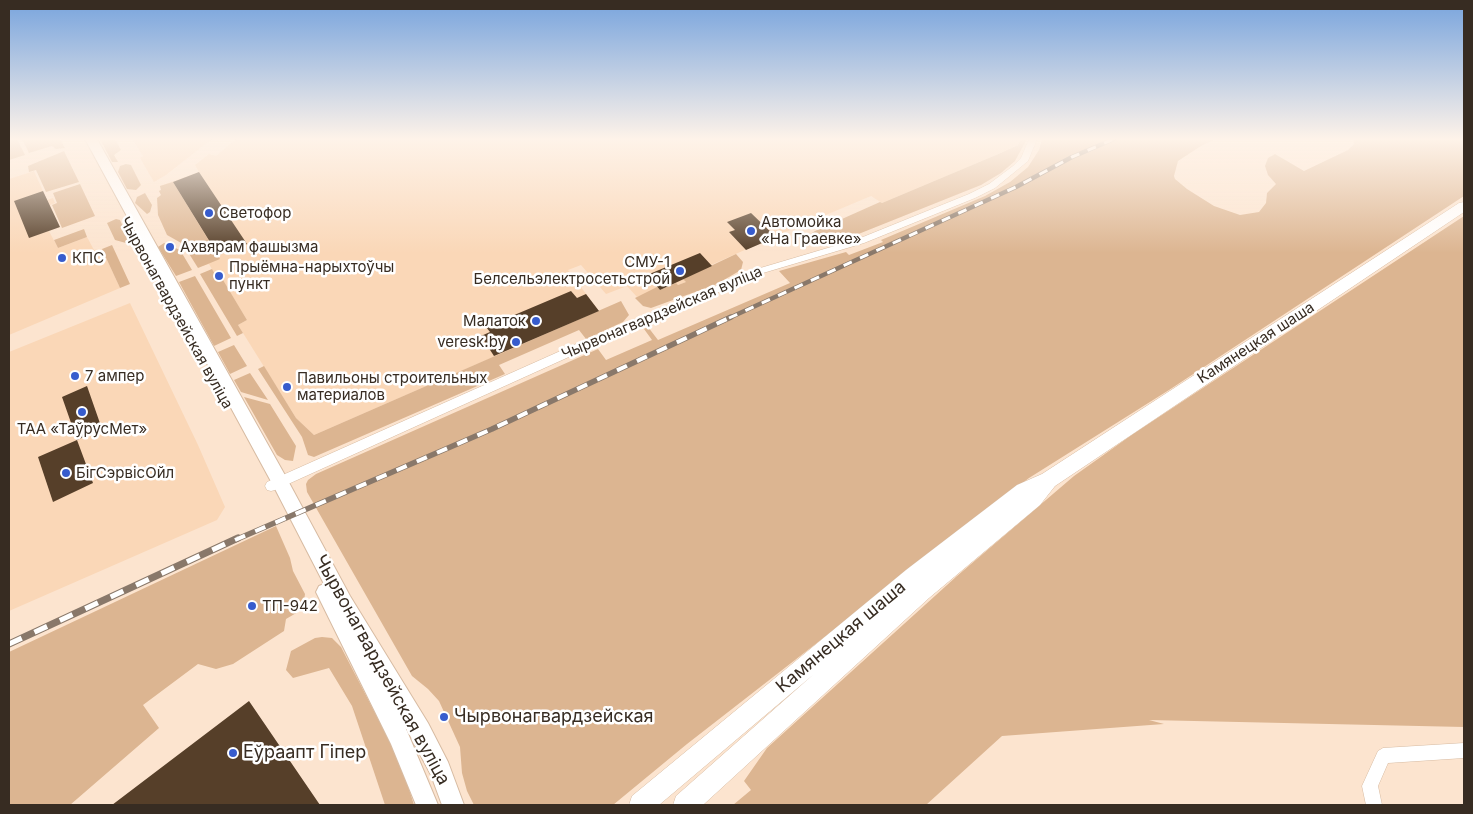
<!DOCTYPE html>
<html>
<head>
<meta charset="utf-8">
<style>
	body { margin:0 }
	#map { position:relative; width:1473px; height:814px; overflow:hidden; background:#fce4cf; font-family:Inter,sans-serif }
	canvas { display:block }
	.frame { position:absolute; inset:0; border:10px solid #372c22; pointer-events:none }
</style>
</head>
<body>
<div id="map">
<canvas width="1473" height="814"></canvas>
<div class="frame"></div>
</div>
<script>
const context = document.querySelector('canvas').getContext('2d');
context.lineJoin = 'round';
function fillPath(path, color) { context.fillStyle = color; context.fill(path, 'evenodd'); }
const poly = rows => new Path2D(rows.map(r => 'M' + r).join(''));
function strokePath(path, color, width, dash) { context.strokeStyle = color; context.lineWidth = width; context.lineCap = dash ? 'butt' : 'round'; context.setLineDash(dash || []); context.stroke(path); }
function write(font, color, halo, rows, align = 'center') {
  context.font = font + ' Inter,sans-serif'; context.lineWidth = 5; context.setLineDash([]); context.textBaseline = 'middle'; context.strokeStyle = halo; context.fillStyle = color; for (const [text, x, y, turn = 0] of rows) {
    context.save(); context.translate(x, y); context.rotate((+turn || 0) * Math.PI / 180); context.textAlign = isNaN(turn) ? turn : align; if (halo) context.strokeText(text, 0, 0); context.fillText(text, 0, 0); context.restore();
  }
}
fillPath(poly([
	[132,139,212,139,166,175,154,182,140,158,143,156],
	[236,139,1021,139,1018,145,996,155,882,203,871,196,776,236,711,265,712,266,684,279,686,282,678,285,676,283,637,297,627,286,606,294,581,265,568,270,599,311,314,435,296,418,238,325,247,320,223,281,217,278,209,264,202,266,159,191,161,190,160,186,199,172,195,165,209,154,216,156],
	[34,171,47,200,53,198,55,203,50,205,60,227,49,231,58,248,87,237,94,250,102,249,120,288,9,335,9,179],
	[130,303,198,445,225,507,217,520,9,611,9,352]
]), '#fad7b7');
fillPath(poly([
	[9,139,17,139,25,155,9,160],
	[22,139,60,139,65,148,56,149,52,146,29,153],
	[100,139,115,139,121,150,114,155,118,162,112,162],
	[1021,139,1027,139,1015,161,1001,173,981,185,841,241,818,245,812,244,808,240,809,235,815,231,880,202,882,203,996,155,1018,145],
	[1042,139,1216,139,1201,146,1178,161,1174,176,1175,179,1187,189,1214,206,1240,215,1259,212,1266,203,1267,193,1276,184,1268,175,1265,166,1268,158,1275,154,1304,171,1348,150,1354,144,1353,139,1464,139,1464,196,1169,390,1029,478,687,744,613,805,474,805,467,791,462,773,460,747,439,701,428,689,412,676,307,492,306,484,308,480,316,474,598,349,606,360,652,340,644,329,648,327,658,340,790,283,779,271,846,252,849,255,883,242,881,240,985,196,1010,182,1028,167,1039,150],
	[64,151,79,182,46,192,36,170,29,172,28,166],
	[126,164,131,165,141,185,136,190,127,189,118,172,120,166],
	[173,182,220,259,198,268,183,244,167,235,158,215,157,198,161,195,159,191,161,190,160,186],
	[80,184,95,216,62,228,52,205,57,203,53,193],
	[145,193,152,205,150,212,147,214,135,203,137,197],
	[1464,216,1464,727,1149,720,1164,724,1002,736,926,805,733,805,751,790,744,781,767,748,957,576,1074,476,1133,434],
	[116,219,120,220,130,242,126,243,115,240,107,223],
	[84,229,87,237,58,248,54,240],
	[164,243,180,250,192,270,176,276,158,247],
	[112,245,130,284,120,288,102,249],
	[736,254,743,262,741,270,717,284,651,308,643,306,635,298,657,287,660,290,676,283,678,285,686,282,683,279],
	[212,269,217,278,223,280,247,320,238,325,243,333,237,336,200,274],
	[195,276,231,338,214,346,179,282],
	[621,301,629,315,623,322,586,339,579,330,499,365,505,374,314,457,308,455,302,437,258,369,264,366,296,418,314,435],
	[234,345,247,366,230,374,218,352],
	[250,373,268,400,241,392,234,380],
	[244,397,270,404,296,446,293,461,285,460,277,455],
	[276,526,290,558,293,571,305,594,304,601,298,612,286,619,284,631,233,664,216,669,198,664,143,705,159,728,70,805,9,805,9,652],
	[322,637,332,638,341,647,401,763,414,805,385,805,352,706,329,668,293,678,286,670,291,651,315,638]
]), '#dcb591');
fillPath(poly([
	[199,172,247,244,218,255,173,182],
	[43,191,60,227,29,238,14,201],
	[751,213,776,237,746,250,729,232,735,230,727,222],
	[700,253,712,266,660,290,647,275],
	[571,291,577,298,586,294,599,311,494,356,481,336,490,332,486,327],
	[87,386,102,429,77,440,62,397],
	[77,440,93,483,53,502,38,457],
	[249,701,320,805,112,805]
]), '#563f29');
const street = poly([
	[1029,139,1037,139,1028,161,995,188,975,198,864,243,763,273,593,346,275,490,271,491,267,490,265,486,267,482,585,340,721,284,757,269,858,239,969,194,989,184,1013,166,1021,158,1029,139],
	[1464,743,1464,758,1388,763,1378,786,1382,805,1366,805,1362,786,1378,751,1383,748,1464,743]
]);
const secondary = poly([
	[85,139,97,139,286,477,350,596,428,723,448,762,464,805,442,805,431,775,404,724,438,805,416,805,391,744,316,592,319,586,324,584,274,487,85,139]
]);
const primary = poly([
	[1464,202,1464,212,1055,486,1040,505,929,598,703,805,673,805,676,796,814,674,659,805,629,805,632,796,906,570,1017,485,1042,474,1459,203,1464,202]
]);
strokePath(street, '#d7bba2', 1);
strokePath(secondary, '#d7bba2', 2);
strokePath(primary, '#d7bba2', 1);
fillPath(street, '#fff');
fillPath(secondary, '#fff');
fillPath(primary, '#fff');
const railFar2 = poly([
	[729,318,1016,187,1072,157,1114,139]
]);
const railFar1 = poly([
	[235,540,492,429,731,317]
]);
const rail = poly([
	[9,644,238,538]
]);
strokePath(railFar2, '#89786a', 4.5);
strokePath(railFar1, '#89786a', 5.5);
strokePath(rail, '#89786a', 7);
strokePath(railFar2, '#fff', 3, [9]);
strokePath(railFar1, '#fff', 4, [11]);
strokePath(rail, '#fff', 5, [14]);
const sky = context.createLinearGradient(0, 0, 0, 253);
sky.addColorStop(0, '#78a4dd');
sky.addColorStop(0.55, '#fef3e9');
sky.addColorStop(1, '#fef3e900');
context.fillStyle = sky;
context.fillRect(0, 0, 1473, 253);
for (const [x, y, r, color] of [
	[209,213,5,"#375ccd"],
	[751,231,5,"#375ccd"],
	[170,247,5,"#375ccd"],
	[62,258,5,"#375ccd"],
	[680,271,5,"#375ccd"],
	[219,276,5,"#375ccd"],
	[536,321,5,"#375ccd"],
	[516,342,5,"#375ccd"],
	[75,376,5,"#375ccd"],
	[287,387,5,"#375ccd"],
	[82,412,5,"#375ccd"],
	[66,473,5,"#375ccd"],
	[252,606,5,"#375ccd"],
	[444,717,5,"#375ccd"],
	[233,753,5,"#375ccd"]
]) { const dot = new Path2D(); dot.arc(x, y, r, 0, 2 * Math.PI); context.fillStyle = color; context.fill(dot); strokePath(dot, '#fff', 2); }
write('15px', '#372c22', '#fff', [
	["Светофор",219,213],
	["Автомойка",761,222],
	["«На Граевке»",761,239],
	["Ахвярам фашызма",180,247],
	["КПС",72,258],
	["СМУ-1",670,262,"right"],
	["Белсельэлектросетьстрой",670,279,"right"],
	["Прыёмна-нарыхтоўчы",229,267],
	["пункт",229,284],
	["Малаток",526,321,"right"],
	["veresk.by",506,342,"right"],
	["7 ампер",85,376],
	["Павильоны строительных",297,378],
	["материалов",297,395],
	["ТАА «ТаўрусМет»",82,429,"center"],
	["БігСэрвісОйл",76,473],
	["ТП-942",262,606]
], 'left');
write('15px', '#372c22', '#fff', [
	["Чырвонагвардзейская вуліца",176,313,61],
	["Чырвонагвардзейская вуліца",662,313,-23],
	["Камянецкая шаша",1256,343,-33]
]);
write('18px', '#372c22', '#fff', [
	["Камянецкая шаша",841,637,-40],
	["Чырвонагвардзейская вуліца",382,670,61]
]);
write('18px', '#372c22', '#fff', [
	["Чырвонагвардзейская",454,717],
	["Еўраапт Гіпер",243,753]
], 'left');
</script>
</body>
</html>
